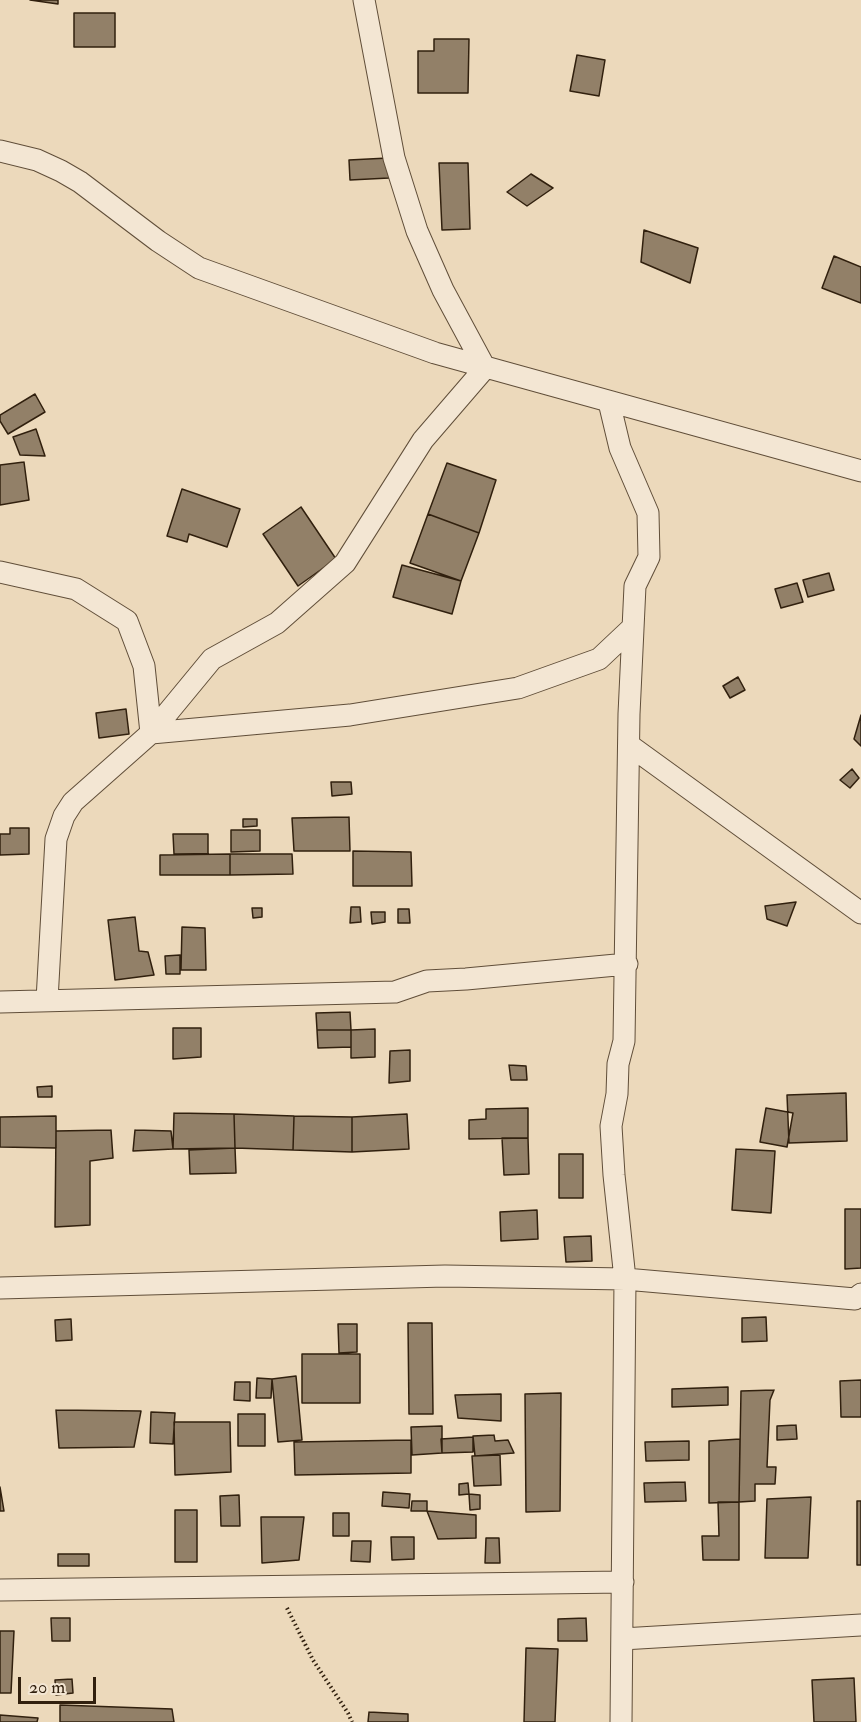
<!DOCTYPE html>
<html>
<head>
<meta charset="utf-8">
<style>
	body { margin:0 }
	#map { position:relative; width:861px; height:1722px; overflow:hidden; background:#ecd9bb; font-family:"IM FELL Double Pica",serif }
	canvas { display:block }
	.scale { position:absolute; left:18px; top:1677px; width:78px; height:27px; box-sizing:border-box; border:3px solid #31200e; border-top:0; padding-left:8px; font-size:18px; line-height:21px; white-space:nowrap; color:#31200e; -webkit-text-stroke:4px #f3e6d3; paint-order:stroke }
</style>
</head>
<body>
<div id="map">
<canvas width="861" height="1722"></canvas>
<div class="scale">20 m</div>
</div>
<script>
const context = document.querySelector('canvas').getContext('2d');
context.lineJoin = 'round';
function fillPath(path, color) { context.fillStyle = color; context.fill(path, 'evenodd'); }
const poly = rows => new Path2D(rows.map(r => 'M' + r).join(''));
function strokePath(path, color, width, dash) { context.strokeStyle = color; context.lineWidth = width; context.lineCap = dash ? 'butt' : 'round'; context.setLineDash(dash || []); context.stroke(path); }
const building = poly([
	[30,0,58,0,58,4,30,0],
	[74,13,115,13,115,47,74,47,74,13],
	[434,39,469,39,468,93,418,93,418,51,434,51,434,39],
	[577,55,605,60,599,96,570,91,577,55],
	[388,158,389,178,350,180,349,160,388,158],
	[439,163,468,163,470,229,442,230,439,163],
	[531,174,553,188,527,206,507,192,531,174],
	[644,230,698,248,690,283,641,262,644,230],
	[834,256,861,267,861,303,822,288,834,256],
	[35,394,45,412,8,434,0,421,0,415,35,394],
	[36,429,45,456,20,455,13,437,36,429],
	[24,462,29,500,0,505,0,465,24,462],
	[447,463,496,480,479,533,428,514,447,463],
	[182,489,240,509,227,547,189,534,187,542,167,536,182,489],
	[301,507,336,559,298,586,263,534,301,507],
	[428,514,479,533,461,581,410,563,428,514],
	[402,565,461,581,452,614,393,597,402,565],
	[829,573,834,590,808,597,803,580,829,573],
	[797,583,803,602,781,608,775,589,797,583],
	[738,677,745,690,730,698,723,686,738,677],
	[126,709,129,734,99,738,96,713,126,709],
	[861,715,861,746,854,739,861,715],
	[852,769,859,778,850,788,840,780,852,769],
	[331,782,351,782,352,794,332,796,331,782],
	[349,817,350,851,294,851,292,818,349,817],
	[243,819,257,819,257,826,243,827,243,819],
	[10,828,29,828,29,854,0,855,0,834,10,834,10,828],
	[231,830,260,830,260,851,231,852,231,830],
	[173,834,208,834,208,854,174,854,173,834],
	[353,851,411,852,412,886,353,886,353,851],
	[230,854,230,875,160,875,160,855,230,854],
	[230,854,292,854,293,874,230,875,230,854],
	[796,902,787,926,767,919,765,906,796,902],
	[351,907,360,907,361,922,350,923,351,907],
	[252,908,262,908,262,917,253,918,252,908],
	[398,909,409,909,410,923,398,923,398,909],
	[371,912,385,912,385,922,372,924,371,912],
	[135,917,139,951,148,952,154,975,115,980,108,920,135,917],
	[182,927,205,928,206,970,181,970,182,927],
	[180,955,180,974,166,974,165,956,180,955],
	[350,1012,351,1030,317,1030,316,1013,350,1012],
	[173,1028,201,1028,201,1057,173,1059,173,1028],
	[375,1029,375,1057,351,1058,351,1030,375,1029],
	[317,1030,351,1030,351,1047,318,1048,317,1030],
	[410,1050,410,1081,389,1083,390,1051,410,1050],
	[509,1065,526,1066,527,1080,511,1080,509,1065],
	[52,1086,52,1097,38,1097,37,1087,52,1086],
	[846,1093,847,1141,789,1143,787,1095,846,1093],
	[528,1108,528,1138,469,1139,469,1120,486,1119,486,1109,528,1108],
	[766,1108,793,1113,787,1147,760,1142,766,1108],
	[174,1113,234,1114,235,1148,173,1149,174,1113],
	[234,1114,294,1116,293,1150,235,1148,234,1114],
	[407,1114,409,1149,352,1152,352,1117,407,1114],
	[56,1116,56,1148,0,1147,0,1117,56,1116],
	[294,1116,352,1117,352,1152,293,1150,294,1116],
	[111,1130,113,1158,90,1161,90,1225,55,1227,56,1131,111,1130],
	[135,1130,171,1131,173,1149,133,1151,135,1130],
	[502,1138,528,1138,529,1174,504,1175,502,1138],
	[235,1148,236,1173,190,1174,189,1150,235,1148],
	[736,1149,775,1151,771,1213,732,1210,736,1149],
	[559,1154,583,1154,583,1198,559,1198,559,1154],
	[845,1209,861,1209,861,1268,845,1269,845,1209],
	[537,1210,538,1239,501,1241,500,1212,537,1210],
	[591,1236,592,1261,566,1262,564,1237,591,1236],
	[766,1317,767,1341,742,1342,742,1318,766,1317],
	[71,1319,72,1340,56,1341,55,1320,71,1319],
	[408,1323,432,1323,433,1414,409,1414,408,1323],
	[338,1324,357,1324,357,1352,339,1353,338,1324],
	[302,1354,360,1354,360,1403,302,1403,302,1354],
	[296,1376,302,1440,278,1442,272,1379,296,1376],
	[257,1378,272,1379,271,1398,256,1398,257,1378],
	[861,1380,861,1417,841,1417,840,1381,861,1380],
	[235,1382,250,1382,250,1401,234,1400,235,1382],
	[728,1387,728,1405,672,1407,672,1389,728,1387],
	[774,1390,770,1400,767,1467,776,1467,775,1484,755,1484,755,1501,739,1502,741,1391,774,1390],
	[561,1393,560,1511,526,1512,525,1394,561,1393],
	[501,1394,501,1421,458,1418,455,1395,501,1394],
	[56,1410,141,1411,134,1447,59,1448,56,1410],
	[151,1412,175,1413,173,1444,150,1443,151,1412],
	[238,1414,265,1414,265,1446,238,1446,238,1414],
	[174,1422,230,1422,231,1472,175,1475,174,1422],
	[796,1425,797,1439,777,1440,777,1426,796,1425],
	[442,1426,442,1453,412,1455,411,1427,442,1426],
	[494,1435,495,1441,508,1440,514,1453,475,1456,473,1436,494,1435],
	[473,1437,473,1452,442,1453,441,1439,473,1437],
	[740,1439,739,1502,709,1503,709,1441,740,1439],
	[411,1440,411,1473,295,1475,294,1442,411,1440],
	[689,1441,689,1460,646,1461,645,1442,689,1441],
	[500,1455,501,1485,474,1486,472,1456,500,1455],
	[685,1482,686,1501,645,1502,644,1483,685,1482],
	[468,1483,469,1494,459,1495,459,1484,468,1483],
	[0,1487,4,1511,0,1511,0,1487],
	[383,1492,410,1494,409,1508,382,1506,383,1492],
	[469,1494,480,1495,480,1509,470,1510,469,1494],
	[239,1495,240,1526,221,1526,220,1496,239,1495],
	[811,1497,808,1558,765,1558,767,1499,811,1497],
	[412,1501,427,1501,427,1511,411,1511,412,1501],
	[857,1501,861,1501,861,1565,857,1565,857,1501],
	[718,1502,739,1502,739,1560,703,1560,702,1536,719,1536,718,1502],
	[175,1510,197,1510,197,1562,175,1562,175,1510],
	[427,1511,476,1515,476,1538,438,1539,427,1511],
	[333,1513,349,1513,349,1536,333,1536,333,1513],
	[261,1517,304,1517,299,1560,262,1563,261,1517],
	[391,1537,414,1537,414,1559,392,1560,391,1537],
	[486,1538,499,1538,500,1563,485,1563,486,1538],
	[352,1541,371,1541,370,1562,351,1561,352,1541],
	[58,1554,89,1554,89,1566,58,1566,58,1554],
	[51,1618,70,1618,70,1641,52,1641,51,1618],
	[586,1618,587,1641,558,1641,558,1619,586,1618],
	[0,1631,14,1631,11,1693,0,1693,0,1631],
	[526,1648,558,1649,555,1722,524,1722,526,1648],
	[854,1678,856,1722,814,1722,812,1680,854,1678],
	[72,1679,73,1693,56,1695,55,1680,72,1679],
	[60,1705,172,1709,174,1722,60,1722,60,1705],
	[369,1712,408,1714,408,1722,368,1722,369,1712],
	[0,1715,38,1718,37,1722,0,1722,0,1715]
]);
fillPath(building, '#928068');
strokePath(building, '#31200e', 1.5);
const street = poly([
	[0,151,37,160,61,171,80,182,158,241,199,268,435,353,861,471],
	[609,402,620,448,648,513,649,557,635,586,629,714,624,1041,618,1064,617,1094,611,1126,614,1175,625,1279,621,1722],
	[0,572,76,589,127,621,144,666,151,733,350,715,518,688,599,659,633,627],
	[629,745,861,913],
	[47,1000,56,839,64,816,73,802,151,733,212,659,277,623,345,563,423,440,485,368,443,290,417,231,394,158,364,0],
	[0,1002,395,992,427,981,466,979,627,964],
	[0,1288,445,1276,625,1279,855,1299,861,1294],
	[0,1590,623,1582],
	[622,1639,861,1625]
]);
strokePath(street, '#604e39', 23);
strokePath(poly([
	[287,1608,313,1660,348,1713,352,1722]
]), '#31200e', 4, [1.5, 3]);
strokePath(street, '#f3e6d3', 21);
</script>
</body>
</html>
